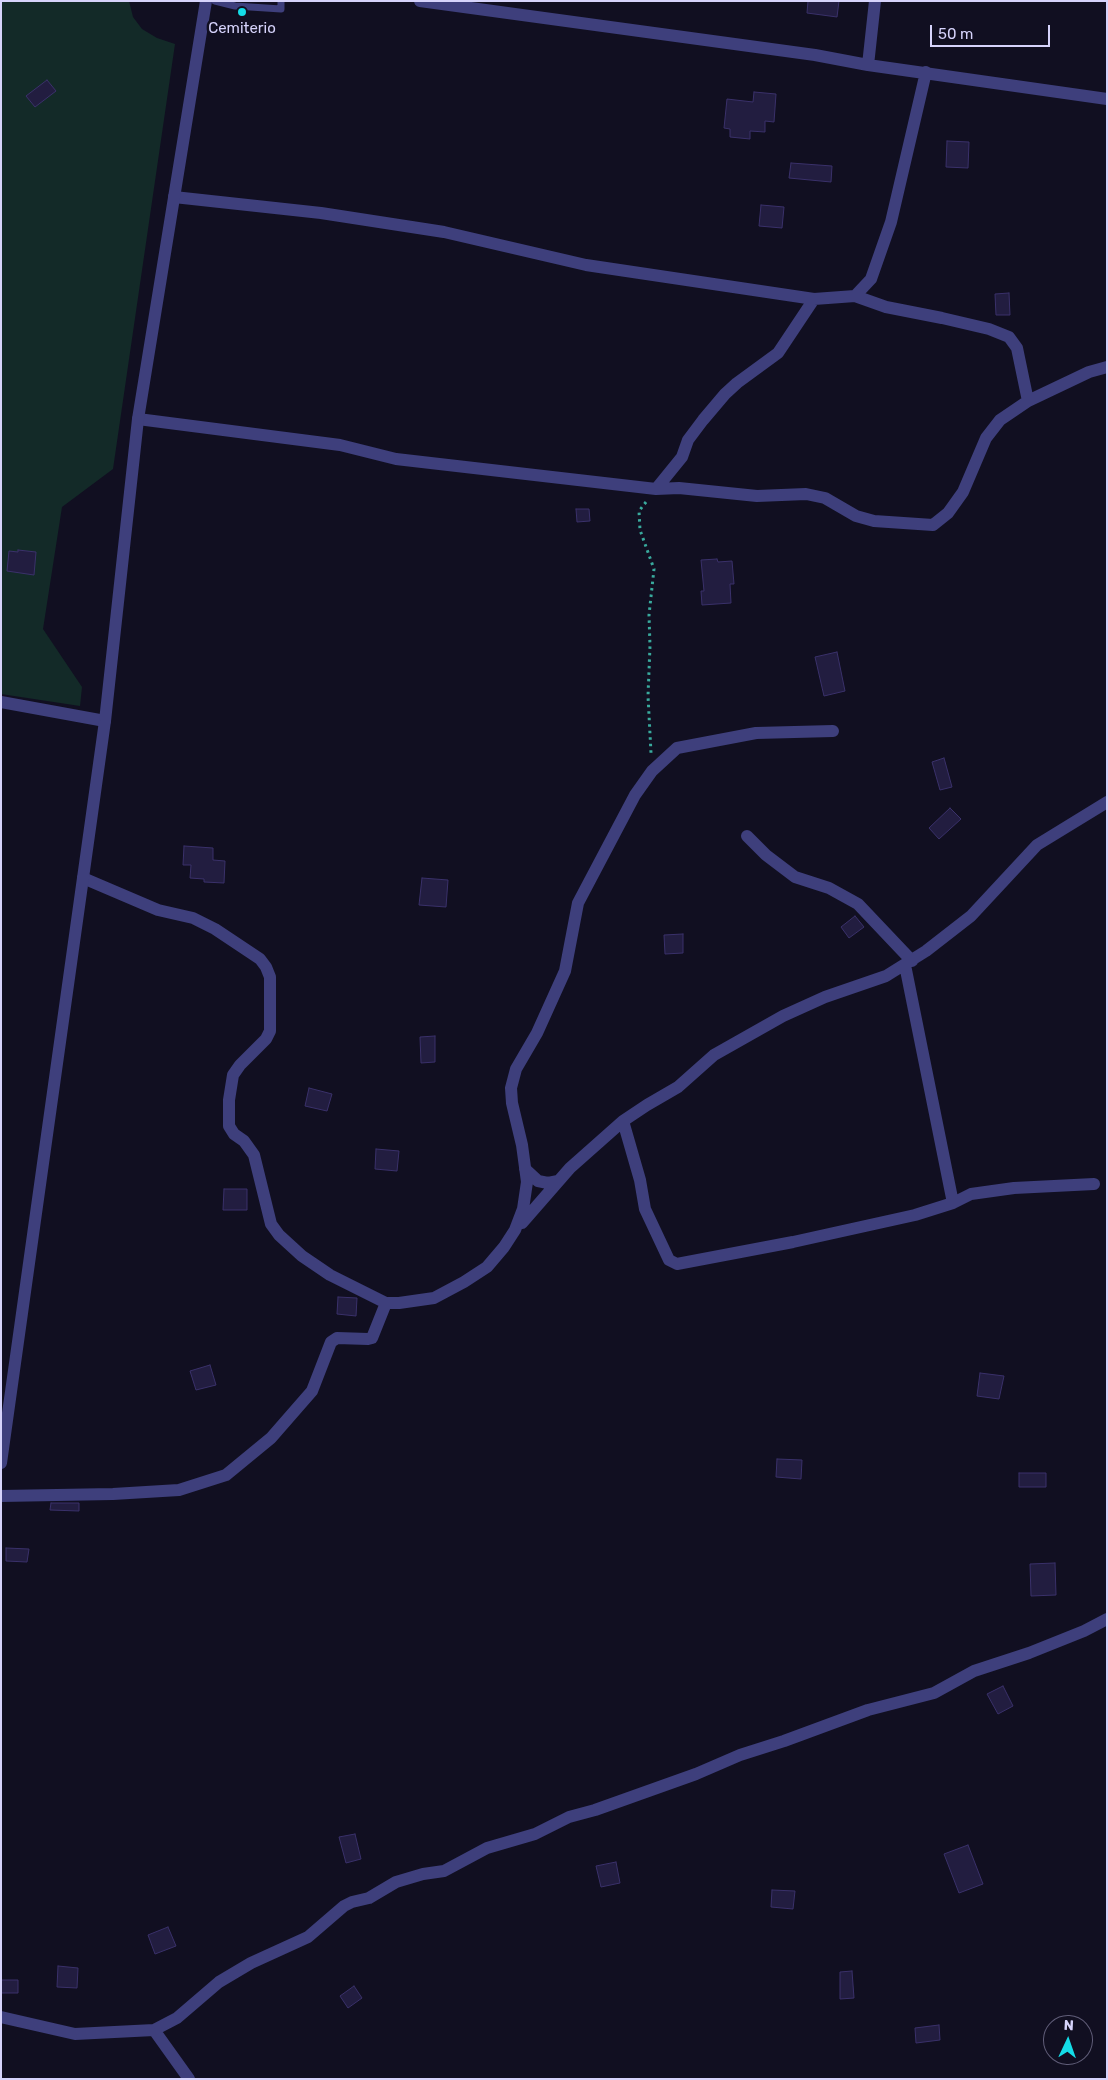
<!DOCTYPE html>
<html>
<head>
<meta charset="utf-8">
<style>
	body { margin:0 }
	#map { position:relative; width:1108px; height:2080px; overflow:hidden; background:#110f21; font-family:Rubik,sans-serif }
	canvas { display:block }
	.frame { position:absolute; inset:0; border:2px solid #d6d3fb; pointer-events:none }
	.north { position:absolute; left:1043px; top:2015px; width:50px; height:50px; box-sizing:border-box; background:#110f21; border:1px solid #605d78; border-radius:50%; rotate:3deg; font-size:14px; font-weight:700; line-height:20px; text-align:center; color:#d6d3fb }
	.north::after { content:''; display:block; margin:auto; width:18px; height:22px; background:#14dce7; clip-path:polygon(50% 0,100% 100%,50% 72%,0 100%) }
	.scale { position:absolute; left:930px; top:25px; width:120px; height:22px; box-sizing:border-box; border:2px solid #d6d3fb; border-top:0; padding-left:6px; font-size:15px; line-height:18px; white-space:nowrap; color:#d6d3fb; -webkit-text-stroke:4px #110f21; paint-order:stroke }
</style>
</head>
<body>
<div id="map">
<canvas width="1108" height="2080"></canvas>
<div class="frame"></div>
<div class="north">N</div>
<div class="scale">50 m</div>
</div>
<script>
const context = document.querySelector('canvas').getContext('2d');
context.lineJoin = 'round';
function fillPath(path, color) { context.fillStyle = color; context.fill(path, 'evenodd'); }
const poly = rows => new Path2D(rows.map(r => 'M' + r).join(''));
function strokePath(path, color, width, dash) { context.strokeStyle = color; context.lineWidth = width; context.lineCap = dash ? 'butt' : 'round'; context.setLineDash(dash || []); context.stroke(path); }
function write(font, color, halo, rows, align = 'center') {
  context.font = font + ' Rubik,sans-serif'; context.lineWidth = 5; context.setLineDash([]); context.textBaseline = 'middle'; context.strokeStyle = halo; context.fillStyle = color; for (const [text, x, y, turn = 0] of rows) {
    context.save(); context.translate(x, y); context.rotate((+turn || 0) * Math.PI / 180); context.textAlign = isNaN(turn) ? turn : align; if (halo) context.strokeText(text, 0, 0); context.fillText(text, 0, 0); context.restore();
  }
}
fillPath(poly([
	[1,1,129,1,133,17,142,29,157,38,175,44,113,469,62,507,43,629,82,687,80,706,1,694]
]), '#132a28');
const building = poly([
	[808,1,839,1,837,17,807,13,808,1],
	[47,80,56,91,35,107,26,96,47,80],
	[754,92,776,94,774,122,765,121,765,132,750,131,750,139,730,137,730,129,724,128,727,99,753,102,754,92],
	[947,141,969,142,968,168,946,167,947,141],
	[791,163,832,166,831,182,789,178,791,163],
	[761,205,784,207,782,228,759,226,761,205],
	[1009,293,1010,315,996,315,995,294,1009,293],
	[576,509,589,509,590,521,577,522,576,509],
	[18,550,36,552,34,575,7,571,9,551,18,552,18,550],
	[717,559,718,562,732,561,734,584,730,584,731,603,702,605,701,591,704,591,701,560,717,559],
	[837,652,845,691,824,696,815,657,837,652],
	[944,758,952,787,940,790,932,762,944,758],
	[950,808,961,819,939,839,929,828,950,808],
	[184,846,213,848,213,860,225,861,224,883,204,882,204,879,190,878,191,865,183,865,184,846],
	[422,878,448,880,446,907,419,905,422,878],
	[855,916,864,927,849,938,841,927,855,916],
	[683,934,683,953,665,954,664,935,683,934],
	[435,1036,435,1062,421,1063,420,1037,435,1036],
	[309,1088,332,1094,327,1111,305,1106,309,1088],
	[376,1149,399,1151,397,1171,375,1169,376,1149],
	[224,1189,247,1189,247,1210,223,1210,224,1189],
	[338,1297,357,1298,356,1316,337,1314,338,1297],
	[210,1365,216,1385,196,1390,190,1371,210,1365],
	[980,1373,1004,1376,999,1399,977,1396,980,1373],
	[777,1459,802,1460,801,1479,776,1477,777,1459],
	[1019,1473,1046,1473,1046,1487,1019,1487,1019,1473],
	[51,1503,79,1503,79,1511,50,1510,51,1503],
	[6,1548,29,1549,27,1562,6,1561,6,1548],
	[1055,1563,1056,1595,1031,1596,1030,1564,1055,1563],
	[1003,1686,1013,1706,998,1714,987,1694,1003,1686],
	[355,1834,361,1859,346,1863,339,1837,355,1834],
	[968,1845,983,1884,959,1893,944,1854,968,1845],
	[616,1862,620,1883,601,1887,596,1866,616,1862],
	[772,1890,795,1891,793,1909,771,1907,772,1890],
	[168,1927,176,1946,155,1954,148,1935,168,1927],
	[58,1966,78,1968,77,1988,57,1987,58,1966],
	[852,1971,854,1998,840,1999,840,1972,852,1971],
	[1,1980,18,1980,18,1993,1,1993,1,1980],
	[354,1986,362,1998,348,2008,340,1996,354,1986],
	[939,2025,940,2040,916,2043,915,2028,939,2025]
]);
fillPath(building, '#221d40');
strokePath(building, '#3a316a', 1);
strokePath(poly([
	[646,502,639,511,640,530,654,569,649,615,650,646,648,696,651,753]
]), '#39aa9d', 3, [2.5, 4]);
strokePath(poly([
	[215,1,235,6,281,9,281,1]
]), '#3e3f7c', 7);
strokePath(poly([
	[420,1,815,55,868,65,1107,99],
	[868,65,875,1],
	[174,197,321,213,444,232,586,265,814,299],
	[855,296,886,307,942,318,989,329,1009,337,1017,348,1028,401],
	[138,419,340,445,396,459,656,489,682,457,688,440,703,420,725,394,737,383,778,353,814,299,855,296,871,279,891,222,926,72],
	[656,489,679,488,757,496,806,494,825,498,856,516,874,521,933,525,948,513,963,492,986,438,1000,420,1028,401,1089,372,1107,367],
	[1,702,105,721],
	[747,836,766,855,795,877,829,888,858,904,912,961],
	[83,878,158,910,193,918,215,929,260,959,266,967,270,977,270,1031,266,1039,240,1065,233,1075,229,1100,229,1126,234,1134,244,1141,254,1155,271,1224,279,1235,302,1256,330,1275,386,1303,399,1303,434,1298,464,1282,487,1267,504,1247,515,1230,523,1209,527,1182,522,1145,512,1103,511,1088,516,1069,537,1033,565,971,578,903,635,795,652,771,677,748,756,733,833,731],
	[905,965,953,1203],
	[623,1121,640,1180,645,1209,669,1260,677,1264,793,1242,915,1215,953,1203,971,1194,1014,1188,1094,1184],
	[525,1169,538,1181,548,1183,558,1181],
	[522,1223,570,1168,623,1121,647,1105,678,1087,714,1055,783,1016,825,997,886,976,926,951,971,916,1037,845,1107,802],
	[1,1496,113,1494,179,1490,226,1475,271,1438,312,1391,331,1342,337,1338,368,1339,372,1338,386,1303],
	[1,2017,75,2034,154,2030,177,2018,219,1982,251,1963,308,1937,344,1906,352,1902,369,1898,396,1882,423,1874,444,1871,487,1848,535,1834,569,1817,595,1810,696,1774,740,1755,784,1741,868,1710,934,1693,974,1671,1029,1653,1084,1631,1107,1619],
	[154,2030,189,2079]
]), '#3e3f7c', 12);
strokePath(poly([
	[1,1463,105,721,138,419,206,1]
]), '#3e3f7c', 12);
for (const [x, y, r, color] of [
	[242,12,5,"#14dce7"]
]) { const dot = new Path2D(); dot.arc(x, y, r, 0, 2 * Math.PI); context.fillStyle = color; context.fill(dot); strokePath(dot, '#110f21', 2); }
write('15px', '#d6d3fb', '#110f21', [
	["Cemiterio",242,29]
]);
</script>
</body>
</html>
